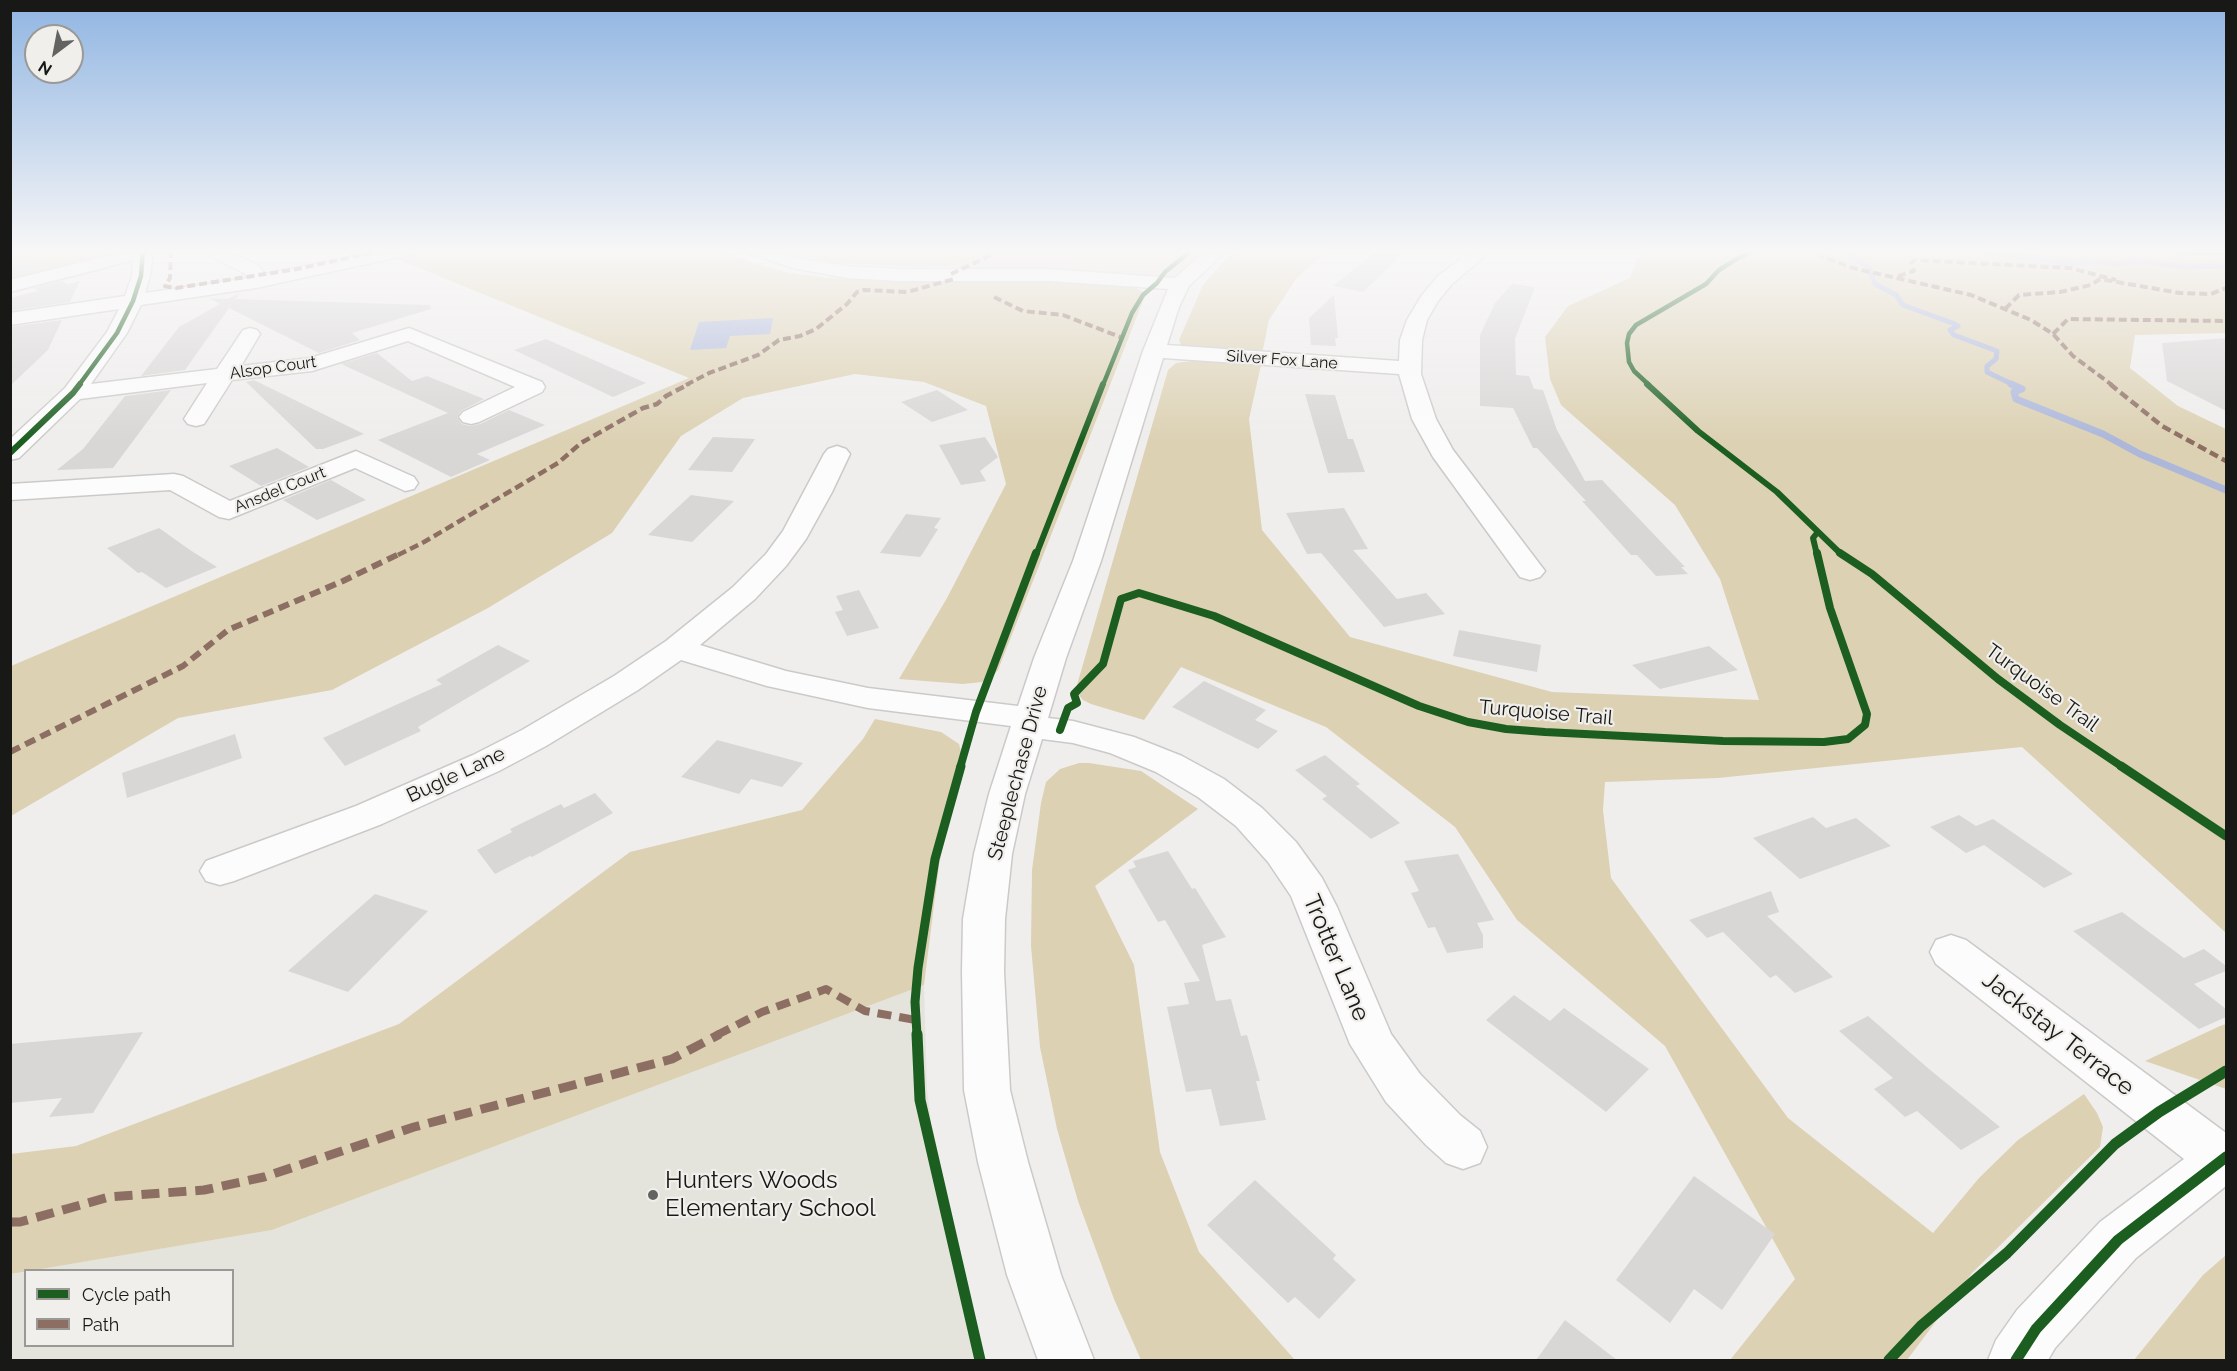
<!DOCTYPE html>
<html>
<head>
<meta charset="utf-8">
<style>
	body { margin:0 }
	#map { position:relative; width:2237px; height:1371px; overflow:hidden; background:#efeeed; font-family:Raleway,sans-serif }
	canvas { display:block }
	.frame { position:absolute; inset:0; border:12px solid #181816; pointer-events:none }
	.legend { position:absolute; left:24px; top:1269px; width:210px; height:78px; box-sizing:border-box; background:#f0efec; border:2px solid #9a9996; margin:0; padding:8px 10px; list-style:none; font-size:18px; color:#181816 }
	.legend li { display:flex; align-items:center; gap:12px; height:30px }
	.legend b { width:30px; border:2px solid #9a9996 }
	.north { position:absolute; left:24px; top:24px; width:60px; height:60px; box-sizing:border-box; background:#f0efec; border:2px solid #9a9996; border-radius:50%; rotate:212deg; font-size:16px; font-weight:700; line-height:24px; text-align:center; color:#181816 }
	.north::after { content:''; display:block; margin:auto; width:21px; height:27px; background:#636361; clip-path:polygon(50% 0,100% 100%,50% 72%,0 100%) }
</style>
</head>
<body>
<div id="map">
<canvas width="2237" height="1371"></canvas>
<div class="frame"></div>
<ul class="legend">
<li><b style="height:8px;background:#1b5e20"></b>Cycle path</li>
<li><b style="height:8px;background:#8d6e63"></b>Path</li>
</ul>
<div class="north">N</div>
</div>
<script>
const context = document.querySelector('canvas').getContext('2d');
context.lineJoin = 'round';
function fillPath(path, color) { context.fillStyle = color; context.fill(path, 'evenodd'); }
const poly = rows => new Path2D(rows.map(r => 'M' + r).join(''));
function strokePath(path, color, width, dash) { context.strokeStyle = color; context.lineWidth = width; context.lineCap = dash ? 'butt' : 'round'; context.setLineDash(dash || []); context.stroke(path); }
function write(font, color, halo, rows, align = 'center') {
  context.font = font + ' Raleway,sans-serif'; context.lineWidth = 4.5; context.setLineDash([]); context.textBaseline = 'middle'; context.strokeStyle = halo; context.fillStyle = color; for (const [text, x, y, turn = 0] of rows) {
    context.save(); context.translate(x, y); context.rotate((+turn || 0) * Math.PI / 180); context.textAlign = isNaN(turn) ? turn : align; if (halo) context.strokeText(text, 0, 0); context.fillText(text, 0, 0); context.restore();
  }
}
fillPath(poly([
	[924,985,927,1089,936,1165,966,1312,980,1360,11,1360,11,1274,25,1272,26,1346,232,1346,232,1270,32,1270,272,1230]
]), '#e4e3dc');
fillPath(poly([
	[993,250,1218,250,1180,284,941,274,954,266]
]), '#e8e2ce');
fillPath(poly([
	[10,250,106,250,108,269,11,293],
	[375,250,719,250,753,263,786,272,829,278,918,281,1033,279,1131,287,1142,291,1145,296,998,670,992,677,982,682,963,684,899,679,947,598,1006,484,986,406,924,382,855,374,743,398,681,436,612,533,488,608,332,690,178,718,11,816,11,666,689,378],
	[780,250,993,250,954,266,919,267,835,263],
	[1238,250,1329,250,1296,279,1269,320,1262,354,1189,349,1181,345,1179,340,1203,285,1224,261],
	[1640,250,2226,250,2226,333,2135,335,2130,368,2178,406,2226,429,2226,933,2022,747,1718,778,1605,782,1603,810,1611,878,1788,1118,1933,1233,1979,1178,2018,1140,2084,1094,2097,1113,2103,1127,2100,1147,1972,1273,1907,1360,1730,1360,1795,1279,1665,1046,1517,920,1455,827,1326,727,1181,667,1144,720,1091,704,1083,700,1077,693,1077,685,1168,370,1176,363,1192,361,1261,365,1249,419,1262,530,1350,637,1552,692,1759,700,1720,579,1675,505,1561,405,1550,379,1545,337,1568,306,1630,278],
	[875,719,941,732,959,744,962,755,939,865,924,985,272,1230,11,1274,11,1154,76,1146,399,1024,630,852,802,810,863,739],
	[1079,763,1089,763,1141,771,1198,809,1095,886,1134,965,1160,1152,1199,1252,1295,1360,1141,1360,1114,1299,1078,1201,1057,1129,1040,1047,1031,946,1032,870,1041,803,1046,782,1060,769],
	[2226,1024,2226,1089,2145,1061,2220,1026],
	[2226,1255,2226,1360,2134,1360,2203,1275]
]), '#dcd1b3');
fillPath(poly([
	[773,318,770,334,730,336,726,348,690,350,699,322]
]), '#acb7da');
strokePath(poly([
	[1847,250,1853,258,1869,267,1875,284,1896,295,1903,305,1955,324,1958,326,1950,330,1954,335,1997,351,1996,359,1987,366,1987,372,2014,385],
	[1923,250,1929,250],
	[1969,250,2069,263,2098,261,2118,264,2139,261,2188,267,2226,266]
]), '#acb7da', 5);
strokePath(poly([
	[2011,384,2022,389,2014,392,2016,399,2103,434,2140,454,2226,490]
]), '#acb7da', 7);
fillPath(poly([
	[1378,250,1407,250,1363,292,1333,286],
	[10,253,42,270,20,275,10,267],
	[62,281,68,284,80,281,70,302,10,311,10,298,38,291,34,288],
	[1512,284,1535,287,1515,339,1516,375,1529,376,1534,389,1543,390,1557,430,1585,481,1602,480,1685,567,1681,567,1688,574,1656,576,1637,555,1631,555,1582,501,1586,501,1537,448,1533,448,1513,408,1480,406,1480,335,1495,303],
	[240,293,235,299,430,305,431,309,352,333,360,340,319,353,229,308,185,370,141,376,179,327,220,304,209,298,228,299],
	[1334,295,1338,338,1335,338,1336,346,1311,345,1309,318],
	[62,320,48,350,10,386,10,327],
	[2226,338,2226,411,2167,381,2162,343],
	[546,339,646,383,613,397,514,350],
	[377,353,412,381,427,376,484,399,461,411,457,417,462,424,470,426,480,424,509,410,545,425,477,454,490,460,451,477,378,440,448,413,341,364],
	[254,380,364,434,323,449,316,449,246,382],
	[171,390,113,468,57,470,83,449,125,396],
	[937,390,968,410,932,422,901,402],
	[1305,394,1335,395,1348,439,1353,439,1365,472,1328,473],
	[713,437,755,439,732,472,688,470],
	[985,437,998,457,980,471,986,481,961,485,939,445],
	[277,448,309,467,261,486,229,466],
	[331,480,366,500,317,520,283,500],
	[691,495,734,501,692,542,648,535],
	[1344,508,1368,549,1353,550,1397,599,1426,593,1445,614,1384,627,1321,553,1307,554,1286,513],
	[906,514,941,518,934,528,938,529,923,553,920,557,880,553],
	[159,528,190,550,217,567,166,588,142,572,138,573,107,548],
	[859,590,879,628,847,636,835,612,843,610,836,596],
	[1459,630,1541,645,1537,672,1453,656],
	[498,645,530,661,418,727,421,731,345,766,323,738,442,684,436,680],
	[1709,646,1738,670,1660,689,1632,665],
	[1204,681,1266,710,1255,720,1278,731,1258,749,1172,707],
	[235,734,242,758,127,798,122,773],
	[717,740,803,763,782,787,751,779,739,794,681,777],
	[1325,755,1360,784,1356,786,1400,823,1371,839,1322,799,1327,796,1295,770],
	[595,793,613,813,532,857,530,856,495,874,477,850,512,832,510,829,561,804,564,808],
	[1959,815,1976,826,1993,819,2073,874,2044,888,1984,845,1966,853,1930,827],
	[1813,817,1826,828,1856,818,1891,846,1800,879,1753,838],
	[1168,851,1192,889,1195,888,1226,937,1202,945,1216,1001,1231,999,1241,1036,1247,1035,1260,1081,1256,1081,1266,1120,1220,1126,1211,1089,1186,1092,1167,1007,1189,1004,1184,983,1200,981,1165,920,1158,922,1128,870,1136,867,1133,861],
	[1458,854,1494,920,1477,923,1483,935,1483,948,1447,953,1435,927,1428,928,1411,893,1419,891,1404,861],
	[1771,891,1779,912,1767,916,1833,977,1795,993,1776,975,1770,978,1723,932,1707,938,1689,920],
	[375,894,428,911,348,992,288,971],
	[2122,912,2184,958,2204,949,2226,966,2226,971,2194,984,2226,1009,2226,1017,2199,1029,2073,931],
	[1514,995,1550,1021,1564,1008,1649,1069,1606,1112,1486,1020],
	[1868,1016,1929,1069,2000,1127,1961,1150,1917,1111,1905,1117,1874,1089,1893,1078,1839,1031],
	[143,1032,93,1113,49,1117,62,1098,10,1103,10,1044],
	[1694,1176,1775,1234,1722,1310,1694,1289,1670,1323,1616,1280],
	[1255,1180,1336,1255,1333,1259,1356,1280,1319,1319,1295,1297,1288,1303,1207,1225],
	[1565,1320,1617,1360,1536,1360]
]), '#d8d7d6');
const minor = poly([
	[132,250,152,250,153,252,150,276,145,293,247,278,244,273,212,257,209,253,211,250,225,250,258,265,265,274,384,250,417,250,414,254,408,255,256,288,141,305,127,333,91,384,217,369,243,330,250,328,257,330,260,334,241,366,310,358,409,328,542,382,545,387,542,392,479,422,471,424,463,422,459,417,463,412,515,387,408,341,312,371,232,380,204,424,196,426,188,424,184,419,207,383,80,399,19,458,10,460,10,439,65,388,107,332,119,309,10,325,10,313,125,296,132,276,133,260,10,292,10,280,132,250],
	[747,250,773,250,803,259,847,266,899,269,1049,269,1175,278,1207,250,1227,250,1189,286,1179,307,1167,345,1399,361,1400,340,1407,320,1422,295,1438,276,1472,250,1492,250,1452,284,1438,301,1427,320,1422,340,1421,374,1436,419,1453,450,1545,571,1540,577,1530,580,1520,577,1433,457,1412,419,1399,374,1163,358,1101,561,1066,658,1048,718,1073,721,1134,737,1182,756,1224,779,1262,808,1296,842,1322,878,1337,907,1391,1034,1420,1074,1460,1115,1480,1131,1487,1147,1480,1163,1463,1169,1446,1163,1426,1145,1386,1102,1350,1044,1291,896,1268,862,1236,826,1198,797,1156,772,1110,753,1073,743,1042,739,1025,794,1012,854,1005,919,1004,972,1010,1090,1028,1162,1061,1275,1094,1360,1038,1360,1007,1275,978,1162,964,1090,962,972,963,919,974,854,989,794,1011,726,868,708,767,686,681,660,638,690,546,746,499,771,382,824,234,881,220,885,206,881,200,871,206,861,356,806,473,755,522,730,614,676,666,641,733,587,766,554,783,531,824,454,828,449,837,446,846,449,850,454,832,492,806,539,786,566,755,599,700,645,786,671,868,688,1018,706,1034,658,1073,561,1143,351,1168,289,1049,281,899,281,847,278,793,268,750,254,747,250],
	[356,451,414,477,418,483,414,489,405,491,355,468,229,519,219,517,170,490,10,500,10,484,174,474,183,476,230,501,356,451],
	[1951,935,1966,940,2226,1133,2226,1186,2136,1258,2055,1348,2048,1360,1988,1360,1996,1340,2017,1310,2100,1222,2184,1159,1936,964,1930,952,1936,940,1951,935]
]);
strokePath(minor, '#cbcac9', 3);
fillPath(minor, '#fdfcfc');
strokePath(poly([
	[171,250,170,278,165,286,176,288,297,269,384,250],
	[1805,250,1853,268,1971,295,2031,320,2053,334,2073,356,2112,385],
	[951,274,1001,250],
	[1898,276,1914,271,1911,263,1915,260,2070,268,2116,280],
	[994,297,1023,311,1063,315,1123,338],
	[2005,309,2019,295,2060,292,2091,285,2100,279,2180,293,2211,294,2226,288],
	[2053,334,2068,319,2226,321],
	[686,385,709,373,758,355,779,340,800,336,816,329,847,304,857,292,864,290,907,292,954,279]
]), '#8d6e63', 4, [8, 4]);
strokePath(poly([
	[2110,384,2162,426,2226,461],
	[398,555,424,542,558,463,581,443,643,408,657,404,666,396,689,384]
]), '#8d6e63', 4.5, [9, 4.5]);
strokePath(poly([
	[10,752,183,666,228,630,343,581,401,553]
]), '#8d6e63', 6, [11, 6]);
strokePath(poly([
	[717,1035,762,1012,826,989,865,1011,916,1020]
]), '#8d6e63', 8, [14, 8]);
strokePath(poly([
	[10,1222,20,1222,109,1197,204,1190,264,1177,414,1127,672,1059,720,1034]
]), '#8d6e63', 9, [18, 9]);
strokePath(poly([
	[2122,250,2226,253],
	[79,385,117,333,133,301,141,276,143,250],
	[1103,385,1132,313,1143,295,1157,283,1165,272,1192,250],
	[1649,385,1634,371,1629,362,1627,343,1629,334,1636,325,1706,284,1719,270,1738,258,1756,250]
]), '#1b5e20', 4.5);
strokePath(poly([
	[1647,384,1698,431,1777,492,1842,555],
	[10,453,73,393,80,384],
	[1817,533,1813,538,1817,555],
	[1036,555,1103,384]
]), '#1b5e20', 6);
strokePath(poly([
	[1840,553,1872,574,1998,679,2060,725,2124,768],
	[1060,730,1068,708,1077,703,1074,694,1103,664,1121,599,1139,593,1214,616,1419,706,1468,722,1506,729,1545,732,1723,741,1824,742,1848,739,1865,725,1867,714,1830,608,1817,553],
	[960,768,976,712,1036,553]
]), '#1b5e20', 8);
strokePath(poly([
	[2121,766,2226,836],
	[917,1035,915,1002,918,968,935,859,961,766]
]), '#1b5e20', 9);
strokePath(poly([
	[917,1034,920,1100,980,1360],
	[1889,1360,1921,1326,2007,1253,2115,1144,2159,1112,2226,1071],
	[2016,1360,2036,1329,2118,1240,2226,1157]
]), '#1b5e20', 11);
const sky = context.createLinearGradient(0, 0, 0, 441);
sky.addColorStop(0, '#90b5e2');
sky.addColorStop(0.57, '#f8f7f7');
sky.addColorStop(1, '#f8f7f700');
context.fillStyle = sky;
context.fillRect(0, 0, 2237, 441);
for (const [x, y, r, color] of [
	[653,1195,6,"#636361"]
]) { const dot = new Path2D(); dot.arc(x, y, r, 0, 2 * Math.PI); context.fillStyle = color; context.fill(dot); strokePath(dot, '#f0efec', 2); }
write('16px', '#181816', '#f0efec', [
	["Silver Fox Lane",1282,360,4],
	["Alsop Court",273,368,-8],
	["Ansdel Court",280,490,-22]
]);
write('20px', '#181816', '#f0efec', [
	["Turquoise Trail",2042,688,36],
	["Turquoise Trail",1546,713,5],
	["Steeplechase Drive",1018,773,-75],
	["Bugle Lane",456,775,-25]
]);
write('24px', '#181816', '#f0efec', [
	["Trotter Lane",1336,958,67],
	["Jackstay Terrace",2058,1034,38]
]);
write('24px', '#181816', '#f0efec', [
	["Hunters Woods",665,1181],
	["Elementary School",665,1209]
], 'left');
</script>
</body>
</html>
